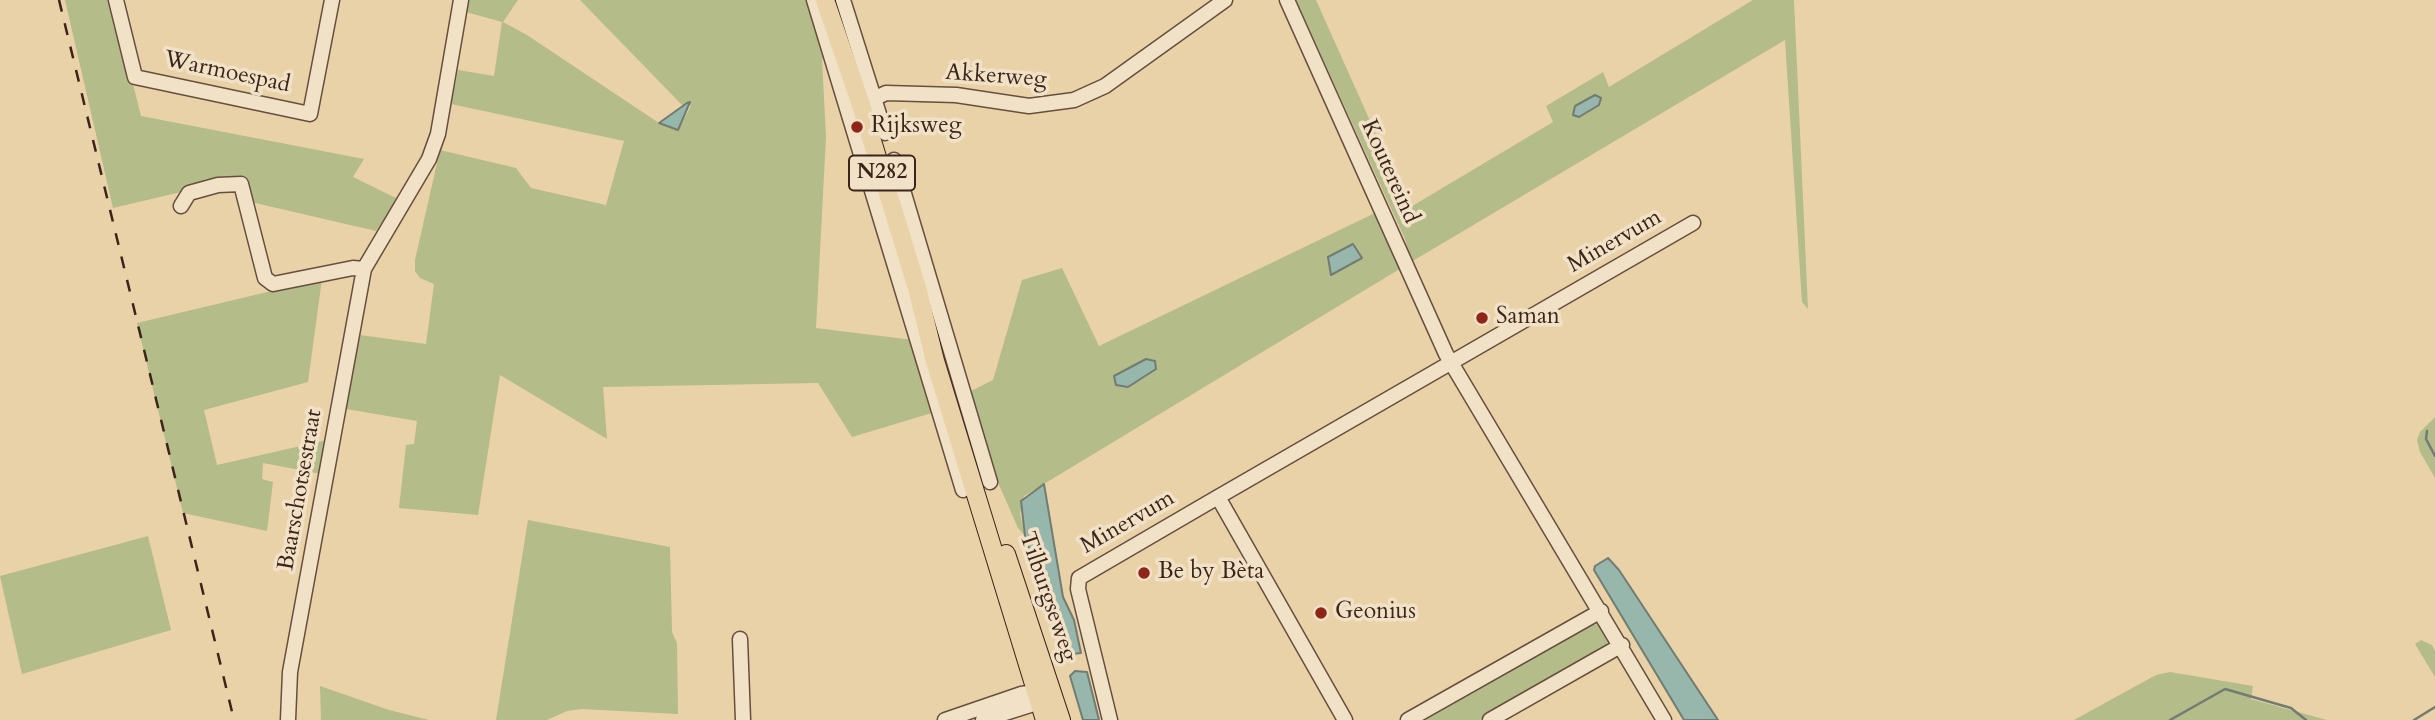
<!DOCTYPE html>
<html>
<head>
<meta charset="utf-8">
<style>
	body { margin:0 }
	canvas { display:block; background:#e9d1a8 }
</style>
</head>
<body>
<canvas width="2435" height="720"></canvas>
<script>
const context = document.querySelector('canvas').getContext('2d');
context.lineJoin = 'round';
function fillPath(path, color) { context.fillStyle = color; context.fill(path, 'evenodd'); }
const poly = rows => new Path2D(rows.map(r => 'M' + r).join(''));
function strokePath(path, color, width, dash) { context.strokeStyle = color; context.lineWidth = width; context.lineCap = dash ? 'butt' : 'round'; context.setLineDash(dash || []); context.stroke(path); }
function write(font, color, halo, rows, align = 'center') {
  context.font = font + ' Cardo,serif'; context.lineWidth = 7; context.setLineDash([]); context.textBaseline = 'middle'; context.strokeStyle = halo; context.fillStyle = color; for (const [text, x, y, turn = 0] of rows) {
    context.save(); context.translate(x, y); context.rotate((+turn || 0) * Math.PI / 180); context.textAlign = isNaN(turn) ? turn : align; if (halo) context.strokeText(text, 0, 0); context.fillText(text, 0, 0); context.restore();
  }
}
fillPath(poly([
	[65,0,112,0,141,116,364,159,353,177,398,199,376,231,251,202,245,177,113,208],
	[468,0,518,0,503,22,527,35,659,123,678,130,691,106,687,103,683,106,580,0,810,0,827,57,822,59,826,137,816,328,913,340,935,412,852,437,818,383,603,387,607,439,500,375,478,515,399,508,406,445,414,444,417,421,346,409,360,335,426,344,434,284,420,278,415,271,415,260,440,150,516,168,531,188,606,205,624,141,451,104,458,70,494,76,502,22,466,12],
	[1296,0,1316,0,1409,208,1553,122,1546,106,1603,72,1609,87,1753,0,1794,0,1808,309,1802,302,1785,40,1411,262,1405,239],
	[1595,95,1599,97,1599,105,1579,117,1575,106],
	[1375,213,1403,267,1024,496,1020,514,1025,536,1018,528,996,478,969,392,993,380,1022,280,1062,268,1099,346],
	[322,279,308,382,204,410,217,465,327,440,321,474,263,463,262,479,273,482,267,531,183,513,137,323],
	[2435,417,2435,478,2420,452,2417,440,2420,432],
	[528,520,670,547,672,632,677,643,678,714,582,709,567,711,547,720,496,720],
	[148,536,171,630,22,674,0,576],
	[1598,624,1607,633,1608,642,1600,652,1480,720,1416,720,1581,628],
	[2421,640,2432,645,2435,651,2435,677,2415,644],
	[2170,672,2253,686,2251,699,2327,720,2074,720,2156,675],
	[320,686,389,710,429,720,321,720]
]), '#b4bc89');
const water = poly([
	[1595,95,1601,98,1599,105,1579,117,1573,115,1575,106,1595,95],
	[690,102,678,130,659,123,687,103,690,102],
	[1353,244,1362,258,1331,275,1328,257,1353,244],
	[1146,359,1155,361,1156,369,1128,387,1116,385,1114,376,1146,359],
	[1044,484,1063,597,1074,620,1081,653,1064,655,1025,536,1021,501,1044,484],
	[1608,558,1619,570,1718,720,1684,720,1594,570,1595,566,1608,558],
	[1075,671,1087,672,1099,720,1083,720,1070,676,1075,671]
]);
fillPath(water, '#97b7ac');
strokePath(water, '#727c72', 2);
strokePath(poly([
	[2427,431,2426,439,2435,456],
	[2170,720,2225,689,2291,708,2306,720],
	[2414,720,2435,707]
]), '#727c72', 2.5);
const minor = poly([
	[116,0,135,77,310,114,332,0],
	[814,0,963,490],
	[843,0,885,133],
	[1287,0,1446,354,1664,720],
	[861,105,886,93,956,95,1029,106,1074,100,1105,86,1225,0],
	[894,160,990,482],
	[181,206,189,193,218,185,241,184,265,278,273,284,353,268,364,269],
	[1218,497,1693,223],
	[740,639,743,720],
	[288,720,290,672,364,269,429,159,438,134,461,0],
	[945,720,1021,694,1044,691],
	[983,720,1040,702,1047,697],
	[1110,720,1078,589,1079,578,1218,497,1345,720],
	[1408,720,1601,611],
	[1490,720,1622,645]
]);
const major = poly([
	[825,0,861,105,917,288,935,361,1045,720],
	[1006,554,1061,720]
]);
strokePath(minor, '#664f3e', 17);
strokePath(major, '#3b241a', 20);
strokePath(minor, '#f1e1c6', 14);
strokePath(major, '#e9d1a8', 18);
strokePath(poly([
	[59,0,234,720]
]), '#3b241a', 2.5, [12, 12]);
for (const [x, y, r, color] of [
	[857,127,7,"#8f2418"],
	[1482,318,7,"#8f2418"],
	[1144,573,7,"#8f2418"],
	[1321,613,7,"#8f2418"]
]) { const dot = new Path2D(); dot.arc(x, y, r, 0, 2 * Math.PI); context.fillStyle = color; context.fill(dot); strokePath(dot, '#f1e1c6', 2.5); }
for (const [x, y, w] of [
	[882,173,66]
]) { const box = new Path2D(); box.roundRect(x - w / 2, y - 17.5, w, 35, 5); context.fillStyle = '#f1e1c6'; context.fill(box); strokePath(box, '#3b241a', 2); }
write('bold 21px', '#3b241a', null, [
	["N282",882,173]
]);
write('23px', '#3b241a', '#f1e1c6', [
	["Warmoespad",227,73,12],
	["Akkerweg",996,77,4],
	["Koutereind",1389,172,66],
	["Minervum",1615,242,-30],
	["Baarschotsestraat",301,490,-80],
	["Minervum",1128,523,-30],
	["Tilburgseweg",1047,597,71]
]);
write('23px', '#3b241a', '#f1e1c6', [
	["Rijksweg",871,127],
	["Saman",1496,318],
	["Be by Bèta",1158,573],
	["Geonius",1335,613]
], 'left');
</script>
</body>
</html>
